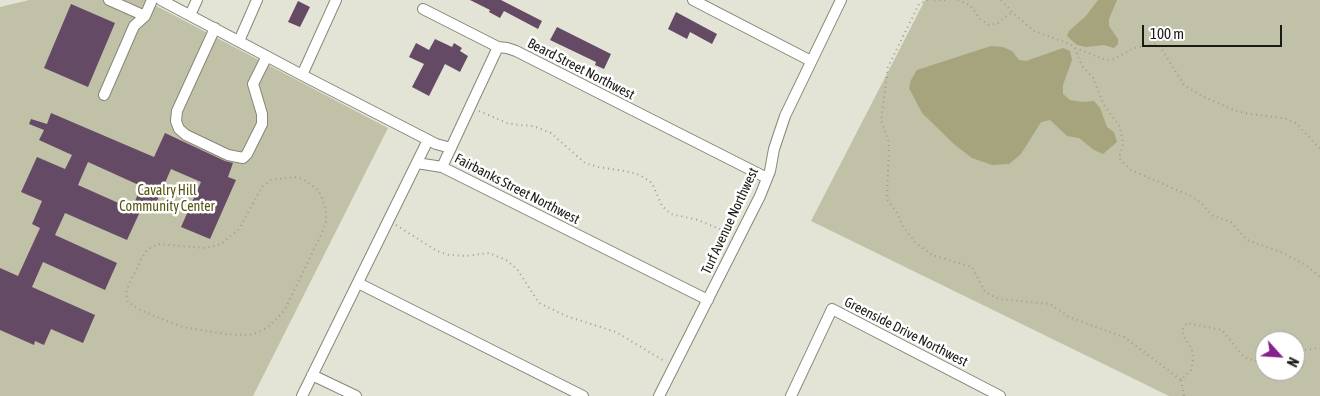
<!DOCTYPE html>
<html>
<head>
<meta charset="utf-8">
<style>
	body { margin:0 }
	#map { position:relative; width:1320px; height:396px; overflow:hidden; background:#e4e4d6; font-family:"Asap Condensed",sans-serif }
	canvas { display:block }
	.north { position:absolute; left:1255px; top:331px; width:50px; height:50px; box-sizing:border-box; background:#fff; border:1px solid #a4a4a2; border-radius:50%; rotate:116deg; font-size:14px; font-weight:700; line-height:20px; text-align:center; color:#1b1b16 }
	.north::after { content:''; display:block; margin:auto; width:18px; height:22px; background:#85218a; clip-path:polygon(50% 0,100% 100%,50% 72%,0 100%) }
	.scale { position:absolute; left:1142px; top:25px; width:140px; height:22px; box-sizing:border-box; border:2px solid #1b1b16; border-top:0; padding-left:6px; font-size:15px; line-height:18px; white-space:nowrap; color:#1b1b16; -webkit-text-stroke:4px #fff; paint-order:stroke }
</style>
</head>
<body>
<div id="map">
<canvas width="1320" height="396"></canvas>
<div class="north">N</div>
<div class="scale">100 m</div>
</div>
<script>
const context = document.querySelector('canvas').getContext('2d');
context.lineJoin = 'round';
function fillPath(path, color) { context.fillStyle = color; context.fill(path, 'evenodd'); }
const poly = rows => new Path2D(rows.map(r => 'M' + r).join(''));
function strokePath(path, color, width, dash) { context.strokeStyle = color; context.lineWidth = width; context.lineCap = dash ? 'butt' : 'round'; context.setLineDash(dash || []); context.stroke(path); }
function write(font, color, halo, rows, align = 'center') {
  context.font = font + ' "Asap Condensed",sans-serif'; context.lineWidth = 5; context.setLineDash([]); context.textBaseline = 'middle'; context.strokeStyle = halo; context.fillStyle = color; for (const [text, x, y, turn = 0] of rows) {
    context.save(); context.translate(x, y); context.rotate((+turn || 0) * Math.PI / 180); context.textAlign = isNaN(turn) ? turn : align; if (halo) context.strokeText(text, 0, 0); context.fillText(text, 0, 0); context.restore();
  }
}
fillPath(poly([
	[29,0,145,0,388,128,253,396,0,396,0,7],
	[925,0,1320,0,1320,396,1169,396,811,221],
	[1265,341,1295,341,1295,371,1265,371]
]), '#c1c1a8');
fillPath(poly([
	[1098,0,1117,0,1109,19,1109,26,1118,39,1118,44,1114,48,1104,45,1086,47,1077,45,1067,36,1069,31,1086,16],
	[991,46,1003,47,1012,51,1019,60,1026,61,1063,48,1070,51,1072,60,1063,85,1063,94,1070,100,1082,102,1094,101,1100,108,1107,127,1114,132,1117,142,1103,154,1094,150,1079,138,1067,136,1050,120,1041,122,1021,154,1009,164,992,165,972,158,955,145,922,113,909,88,911,80,917,70]
]), '#a5a47c');
fillPath(poly([
	[470,0,501,0,542,21,538,29,504,11,500,18,489,12,490,10],
	[298,1,310,7,300,27,288,22],
	[71,4,115,23,88,87,44,68],
	[676,12,717,34,712,44,690,32,687,39,668,29],
	[557,27,611,54,604,69,595,65,596,62,550,40],
	[435,39,452,47,454,43,462,48,460,51,468,56,460,72,445,64,429,96,412,87,424,64,409,57,416,43,429,50],
	[51,113,154,157,165,133,225,161,233,163,228,177,236,180,210,239,181,227,201,182,171,169,154,208,144,203,127,240,65,213,55,235,117,263,105,290,43,262,32,287,95,315,83,343,51,329,44,345,35,341,34,345,0,330,0,268,18,276,40,228,32,224,42,201,21,192,37,157,65,169,72,155,39,140,44,130,29,124,31,119,47,124],
	[88,162,141,186,132,209,78,185]
]), '#654a66');
const minor = poly([
	[109,0,145,16],
	[161,0,302,75,436,144,451,148],
	[693,0,811,61],
	[423,9,498,47],
	[190,15,197,0],
	[215,28,177,111,176,121,179,129,186,135,228,155,243,158,247,154,262,124,262,114,253,84,267,56],
	[239,41,257,0],
	[498,47,507,48,516,51,767,178],
	[302,75,336,0],
	[104,95,134,26,145,16,152,0],
	[417,163,442,167,708,300],
	[442,167,498,47],
	[358,283,583,396],
	[312,375,356,396],
	[302,396,428,140],
	[659,396,760,196,770,171,774,149,785,116,841,0],
	[791,396,832,309,1000,396]
]);
strokePath(minor, '#868679', 12);
strokePath(poly([
	[928,0,919,4,888,67,881,120,889,143,887,199,897,213,904,228,915,242,932,255,972,267,985,292,999,299,1050,304,1069,317,1124,337,1181,380,1191,370,1193,361,1192,349,1184,337,1182,330,1187,323,1222,330,1244,357,1255,361,1265,359],
	[934,0,945,0],
	[958,0,970,5,980,19,989,25,998,23,1012,12],
	[1001,0,1012,12,1034,31,1070,44,1075,48,1082,66,1093,78,1104,105,1120,127,1123,144,1119,158,1131,170,1191,196,1201,203,1213,216,1231,222,1247,240,1281,252,1306,265,1320,277],
	[1075,48,1106,60,1114,59,1134,48,1156,44,1161,48,1184,85,1202,96,1236,111,1250,114,1288,119,1297,124,1320,149],
	[479,111,507,123,519,125,533,126,551,133,585,163,598,167,630,172,640,175,652,183,662,206,671,214,698,220,731,234],
	[295,177,303,179,318,190,322,198,326,210,326,223,322,233,284,311,268,327,259,332,249,335,226,334,183,327,142,311,128,302,126,293,129,284,143,256,147,250,158,244,205,248,221,244,239,229,262,187,271,180,295,177],
	[396,225,437,251,449,255,466,256,489,253,506,260,517,269,539,303,566,316,616,332,666,362],
	[1295,351,1320,348],
	[1181,380,1184,396]
]), '#9c9c91', 2, [1, 4]);
strokePath(minor, '#fff', 10);
write('14px', '#1b1b16', '#fff', [
	["Beard Street Northwest",581,69,27],
	["Fairbanks Street Northwest",517,189,27],
	["Turf Avenue Northwest",730,221,-65],
	["Greenside Drive Northwest",906,332,27]
]);
write('14px', '#56540f', '#fff', [
	["Cavalry Hill",167,191],
	["Community Center",167,207]
]);
</script>
</body>
</html>
